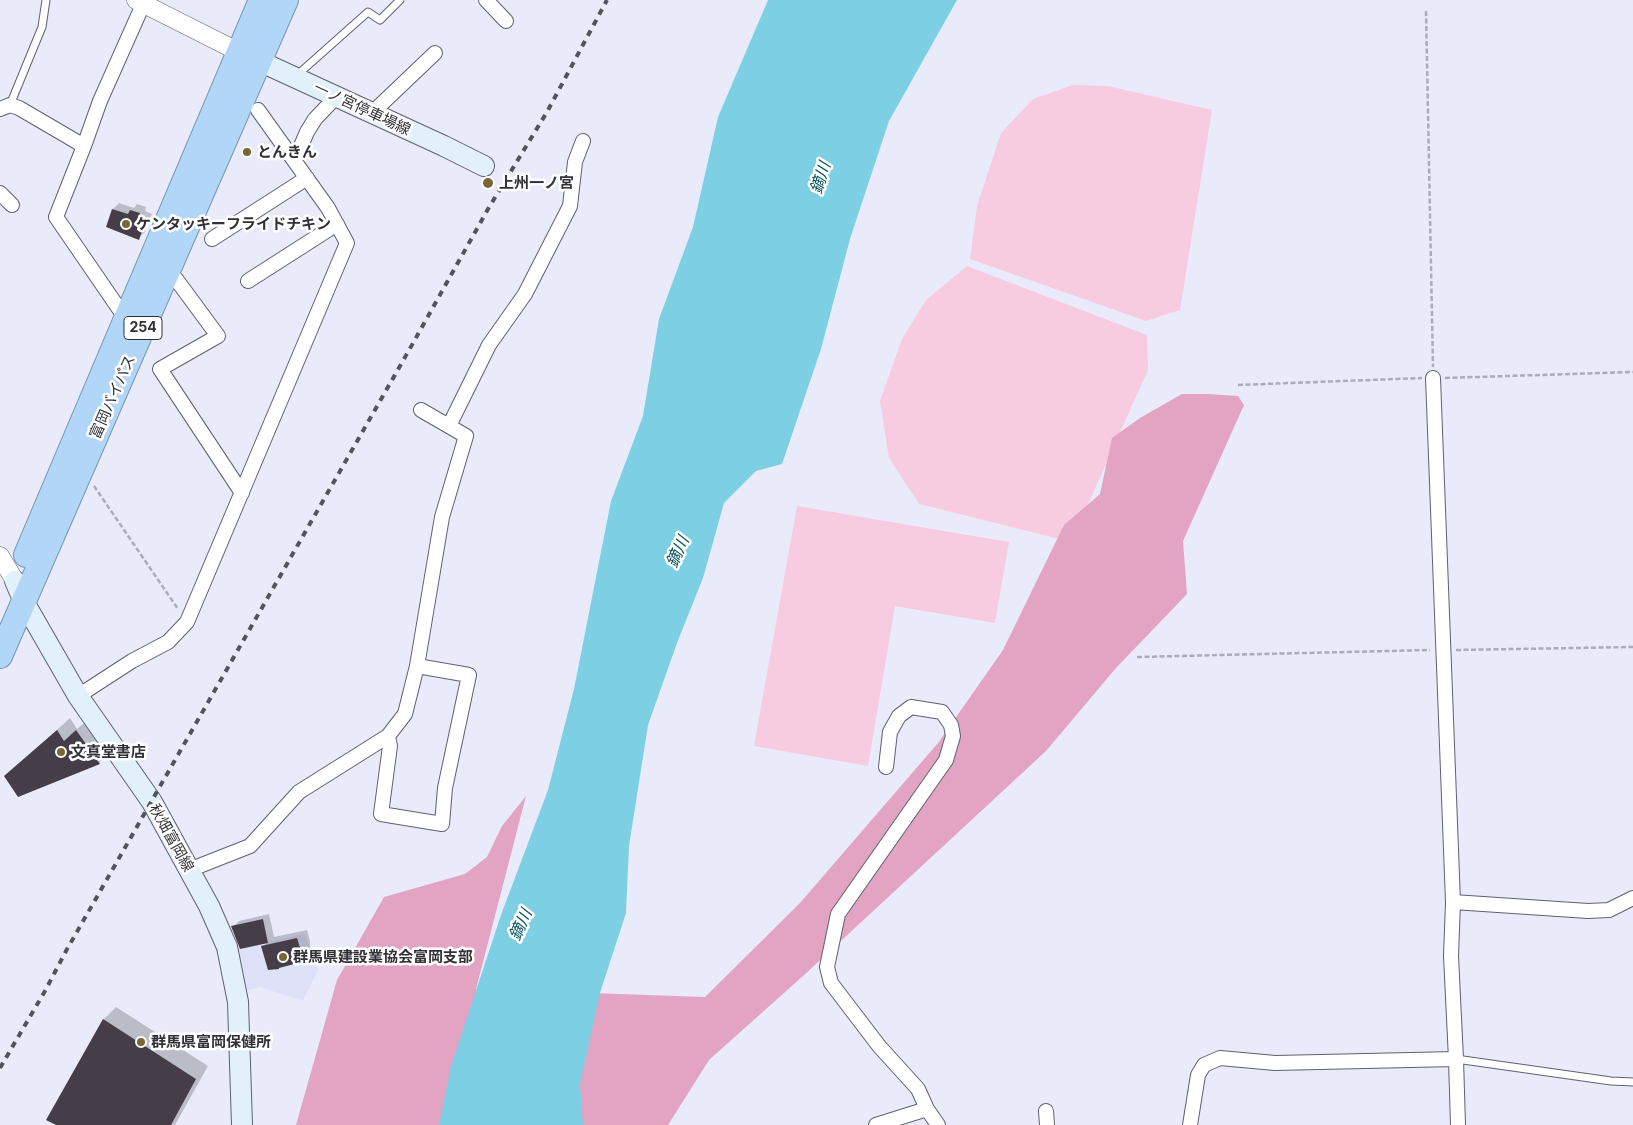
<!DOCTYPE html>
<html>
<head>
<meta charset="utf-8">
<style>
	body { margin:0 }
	canvas { display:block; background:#e9ebfa }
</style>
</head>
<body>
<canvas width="1633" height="1125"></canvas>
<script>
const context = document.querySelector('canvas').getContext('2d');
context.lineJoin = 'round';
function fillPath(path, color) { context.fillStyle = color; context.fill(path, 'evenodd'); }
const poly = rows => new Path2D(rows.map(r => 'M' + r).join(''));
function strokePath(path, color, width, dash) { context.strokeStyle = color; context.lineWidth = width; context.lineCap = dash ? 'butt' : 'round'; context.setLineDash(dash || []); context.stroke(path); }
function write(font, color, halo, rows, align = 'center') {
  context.font = font + ' Inter,"Noto Sans JP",sans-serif'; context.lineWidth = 5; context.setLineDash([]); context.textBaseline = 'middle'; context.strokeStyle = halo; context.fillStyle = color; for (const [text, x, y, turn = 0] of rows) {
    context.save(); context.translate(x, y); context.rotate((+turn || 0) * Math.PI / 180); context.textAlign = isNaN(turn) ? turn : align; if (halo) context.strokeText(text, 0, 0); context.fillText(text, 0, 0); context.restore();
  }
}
fillPath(poly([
	[304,934,314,955,318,970,303,1001,260,987,245,991,238,949]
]), '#dee1f8');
fillPath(poly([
	[1073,85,1108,86,1212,110,1180,310,1146,321,970,259,977,206,1001,133,1033,99],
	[967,266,1147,335,1148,370,1071,542,919,504,889,458,880,401,902,339,926,300],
	[797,506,1009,542,995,623,895,606,868,766,754,746]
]), '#f7cce0');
fillPath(poly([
	[1182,394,1208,394,1238,396,1244,405,1183,541,1187,594,1116,668,1046,751,803,976,709,1060,668,1125,296,1125,337,980,384,897,465,874,487,857,502,826,526,796,476,989,705,997,800,903,938,743,1003,650,1064,525,1100,494,1112,438,1140,418]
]), '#e3a3c3');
fillPath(poly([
	[768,0,957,0,889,121,850,239,821,349,782,464,756,471,724,503,703,578,677,643,648,725,629,846,626,913,600,993,580,1084,583,1125,439,1125,451,1066,501,915,548,790,574,689,611,501,643,416,659,319,693,227,718,117]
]), '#7dd0e3');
fillPath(poly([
	[119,203,134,208,137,204,146,207,145,211,152,214,145,232,138,238,107,226,113,209],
	[70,718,77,729,90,718,112,750,99,763,6,776],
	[269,914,274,937,307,930,310,941,310,951,301,961,263,947,268,941,240,947,233,927,239,921],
	[116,1007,208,1066,175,1125,58,1125,48,1119,104,1019]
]), '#0003');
fillPath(poly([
	[112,209,128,214,130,210,140,213,139,217,146,220,139,240,106,227],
	[57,730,64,741,76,730,100,764,18,797,4,776],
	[263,919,268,943,240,949,231,926],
	[297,938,301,951,302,962,279,968,279,969,268,970,261,946],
	[103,1019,196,1079,171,1125,56,1125,46,1120]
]), '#453e49');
const service = poly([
	[296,76,368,12,380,20,400,0],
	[10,105,42,27,46,0],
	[1456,1059,1611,1081,1633,1082]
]);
const minor = poly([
	[486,0,506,21],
	[0,109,10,105,19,108,84,146,100,101,145,0],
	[372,113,435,53],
	[84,146,56,217,126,319],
	[295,160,307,132,315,119,336,97],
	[0,193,12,205],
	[212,239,307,178],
	[176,279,218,336,160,369,242,493],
	[248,281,337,224],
	[1433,378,1453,902],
	[449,426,489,345,525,294,570,206,575,162,583,141],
	[78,696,132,661,168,642,187,622,347,243,328,208,258,110],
	[388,736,390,746,381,814,442,824,445,788,469,675,417,666,442,517,466,436,421,410],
	[886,767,890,732,899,716,911,707,942,712,951,725,953,736,946,760,838,914,827,967,831,983,879,1046,918,1089,927,1109,938,1125],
	[189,870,250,846,299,792,388,736,405,714,417,666],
	[1456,1059,1458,1125],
	[1046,1111,1047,1125],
	[876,1125,927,1109],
	[1190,1125,1198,1075,1204,1065,1220,1058,1275,1063,1456,1059,1451,956,1453,902,1588,911,1609,910,1633,898]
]);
const tertiary = poly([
	[136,0,239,52],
	[0,556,15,581]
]);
const secondary = poly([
	[246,55,444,146,484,166],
	[15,581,24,602,78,696,152,802,209,906,227,947,238,1002,242,1125]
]);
const trunk = poly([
	[26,555,261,0],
	[0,656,286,0]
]);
strokePath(service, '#5f616e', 9);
strokePath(minor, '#5f616e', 16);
strokePath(tertiary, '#5f616e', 19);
strokePath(secondary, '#5f616e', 22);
strokePath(trunk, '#7895b3', 26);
strokePath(poly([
	[1426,11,1433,367],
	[1445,378,1633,372],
	[1238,385,1422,378],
	[94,486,178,609],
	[1456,650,1633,647],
	[1137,657,1430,650]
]), '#aaacb8', 2.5, [5, 2.5]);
strokePath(service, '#fff', 7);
strokePath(minor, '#fff', 14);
strokePath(tertiary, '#fff', 18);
strokePath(secondary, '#e2f0fc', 20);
strokePath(trunk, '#b2d6f8', 24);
strokePath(poly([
	[0,1068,45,991,66,951,408,352,488,209,547,112,607,0]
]), '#53545b', 4, [6, 6]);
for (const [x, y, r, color] of [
	[247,152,5,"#796635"],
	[488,183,6,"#796635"],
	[126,224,5,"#796635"],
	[61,752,5,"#796635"],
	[283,957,5,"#796635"],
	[141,1042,5,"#796635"]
]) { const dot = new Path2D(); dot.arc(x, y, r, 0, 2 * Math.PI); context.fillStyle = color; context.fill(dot); strokePath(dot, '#fff', 2); }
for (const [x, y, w] of [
	[143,328,38]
]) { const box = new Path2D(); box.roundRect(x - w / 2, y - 11.5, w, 23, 4); context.fillStyle = '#fff'; context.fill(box); strokePath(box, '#303036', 1); }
write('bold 14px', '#303036', null, [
	["254",143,328]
]);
write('15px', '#303036', '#fff', [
	["一ノ宮停車場線",362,109,25],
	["富岡バイパス",113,397,-66],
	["秋畑富岡線",171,838,61]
]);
write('bold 15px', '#303036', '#fff', [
	["とんきん",257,152],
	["上州一ノ宮",499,183],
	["ケンタッキーフライドチキン",136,224],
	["文真堂書店",71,752],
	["群馬県建設業協会富岡支部",293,957],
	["群馬県富岡保健所",151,1042]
], 'left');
write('italic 16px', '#02515d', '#fff', [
	["鏑川",821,178,-72],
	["鏑川",678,552,-66],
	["鏑川",521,925,-66]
]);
</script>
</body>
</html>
